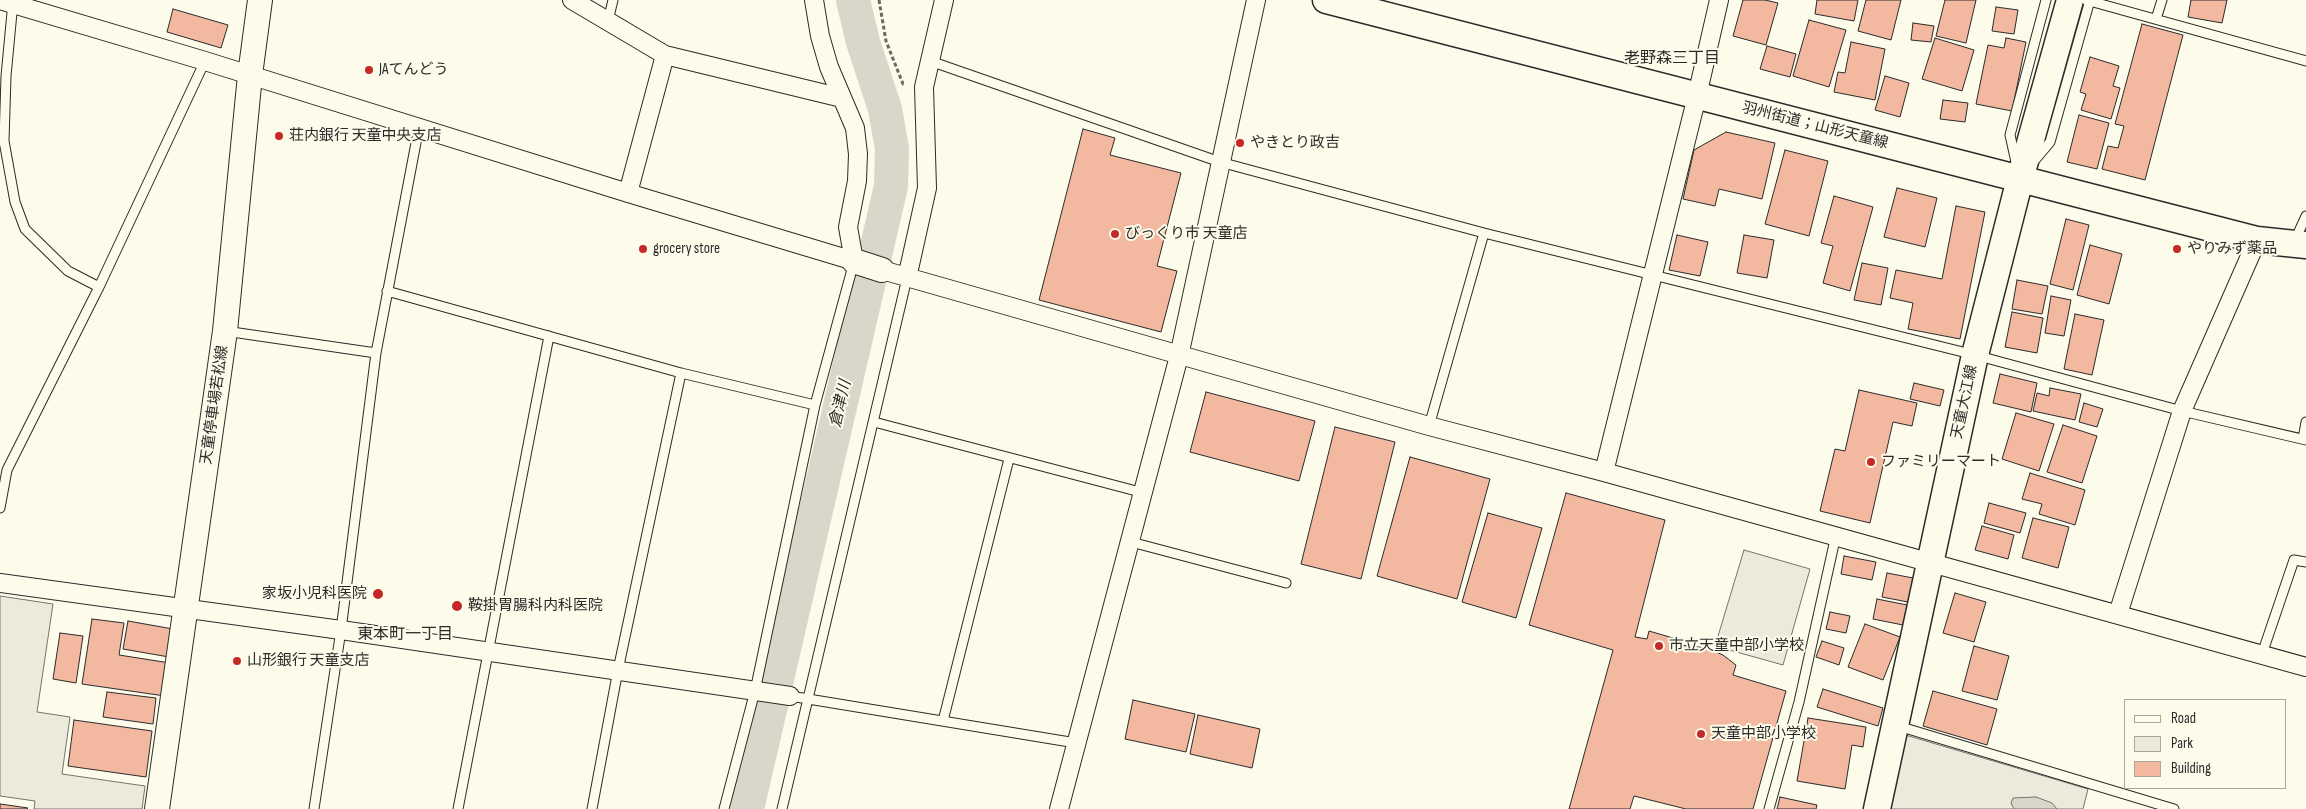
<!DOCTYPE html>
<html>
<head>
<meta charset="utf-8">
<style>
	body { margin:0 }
	#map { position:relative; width:2306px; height:809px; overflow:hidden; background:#fdfbea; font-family:"Sofia Sans Condensed",sans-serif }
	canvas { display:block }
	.legend { position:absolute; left:2124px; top:699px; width:162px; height:90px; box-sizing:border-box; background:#fdfbea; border:1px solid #a9a89e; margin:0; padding:6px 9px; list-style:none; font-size:15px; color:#2b2b2b }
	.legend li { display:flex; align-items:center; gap:10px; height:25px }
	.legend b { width:25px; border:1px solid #a9a89e }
</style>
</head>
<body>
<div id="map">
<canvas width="2306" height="809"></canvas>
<ul class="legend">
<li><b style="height:6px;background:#fdfbea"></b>Road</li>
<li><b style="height:14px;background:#ecebdb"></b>Park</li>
<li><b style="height:14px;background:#f2b8a0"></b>Building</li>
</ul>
</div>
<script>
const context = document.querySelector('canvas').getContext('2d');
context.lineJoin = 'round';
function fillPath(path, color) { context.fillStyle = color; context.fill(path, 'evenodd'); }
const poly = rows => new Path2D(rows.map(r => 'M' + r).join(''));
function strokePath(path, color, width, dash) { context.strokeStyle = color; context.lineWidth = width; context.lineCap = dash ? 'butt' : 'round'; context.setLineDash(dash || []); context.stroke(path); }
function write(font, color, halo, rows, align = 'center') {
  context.font = font + ' "Sofia Sans Condensed","Noto Sans JP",sans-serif'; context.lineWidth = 4; context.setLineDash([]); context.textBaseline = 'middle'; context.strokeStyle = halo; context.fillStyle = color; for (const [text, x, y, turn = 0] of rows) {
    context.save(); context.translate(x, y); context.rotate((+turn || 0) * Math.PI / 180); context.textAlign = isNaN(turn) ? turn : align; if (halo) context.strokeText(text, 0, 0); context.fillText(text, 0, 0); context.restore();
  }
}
const green = poly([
	[1902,734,2088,789,2083,809,1886,809,1902,734]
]);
fillPath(green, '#ecebdb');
strokePath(green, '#74746e', 1);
const parking = poly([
	[1744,550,1810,569,1783,665,1715,646,1744,550],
	[0,596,53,604,37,712,70,717,62,774,145,786,142,809,34,809,35,801,0,796,0,596]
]);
fillPath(parking, '#eceadb');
strokePath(parking, '#74746e', 1);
const water = poly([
	[2036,797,2052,803,2057,809,2014,809,2011,803,2013,798,2036,797]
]);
fillPath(water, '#d8d7c9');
strokePath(water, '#74746e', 1);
strokePath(poly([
	[747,809,891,186,892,149,885,109,863,42,853,0]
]), '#d8d7c9', 34);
const building = poly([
	[1743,0,1765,0,1778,3,1766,45,1733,36,1743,0],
	[1817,0,1858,0,1854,21,1815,14,1817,0],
	[1866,0,1901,0,1891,40,1858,31,1866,0],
	[1945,0,1976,0,1966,43,1936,36,1945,0],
	[2191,0,2227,0,2222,23,2188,17,2191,0],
	[1996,7,2018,10,2014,34,1992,31,1996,7],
	[173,9,228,25,221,48,167,32,173,9],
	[1809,20,1846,30,1829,87,1793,76,1809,20],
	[1913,23,1934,26,1931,42,1911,40,1913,23],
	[2142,24,2183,35,2145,180,2102,169,2108,146,2118,148,2124,126,2115,124,2142,24],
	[1935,38,1974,50,1962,91,1922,79,1935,38],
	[2006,38,2026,42,2012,111,1976,104,1988,45,2004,48,2006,38],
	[1851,42,1885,49,1875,100,1834,92,1838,72,1845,73,1851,42],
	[1767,46,1796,54,1790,77,1760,69,1767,46],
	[2090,57,2119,66,2113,86,2120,88,2111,119,2081,110,2086,94,2080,92,2090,57],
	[1885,76,1909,83,1900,117,1875,110,1885,76],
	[1943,100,1968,103,1965,122,1940,119,1943,100],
	[2079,115,2109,123,2097,169,2067,162,2079,115],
	[1083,129,1115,138,1110,155,1181,173,1157,266,1177,271,1161,332,1039,300,1083,129],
	[1726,132,1775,143,1762,199,1719,189,1715,206,1683,199,1694,150,1726,132],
	[1785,150,1828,161,1809,236,1765,224,1785,150],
	[1897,188,1937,198,1925,247,1884,237,1897,188],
	[1834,196,1873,207,1850,291,1823,283,1833,246,1821,243,1834,196],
	[1956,206,1985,212,1960,339,1908,329,1913,303,1890,298,1896,270,1942,279,1956,206],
	[2066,219,2089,225,2073,290,2050,284,2066,219],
	[1677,235,1708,242,1700,276,1669,270,1677,235],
	[1744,235,1774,240,1767,278,1737,273,1744,235],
	[2090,245,2122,254,2109,304,2077,295,2090,245],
	[1862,263,1888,268,1881,305,1854,300,1862,263],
	[2017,280,2048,286,2042,314,2012,309,2017,280],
	[2051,296,2071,300,2064,336,2045,333,2051,296],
	[2012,312,2043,318,2037,353,2005,347,2012,312],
	[2075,314,2104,320,2092,375,2064,369,2075,314],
	[2000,374,2037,383,2031,412,1993,403,2000,374],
	[1914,383,1944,390,1940,406,1910,399,1914,383],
	[2050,388,2081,394,2075,420,2033,411,2037,393,2049,396,2050,388],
	[1859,390,1917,403,1912,426,1893,422,1870,523,1820,511,1835,449,1845,451,1859,390],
	[1206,392,1315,421,1299,481,1190,452,1206,392],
	[2084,403,2103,409,2097,427,2079,422,2084,403],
	[2016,413,2054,424,2039,471,2002,459,2016,413],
	[2063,425,2097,436,2082,483,2047,472,2063,425],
	[1335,427,1395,442,1361,579,1301,564,1335,427],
	[1410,457,1490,479,1457,599,1377,576,1410,457],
	[2030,473,2085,490,2075,525,2039,514,2042,504,2022,499,2030,473],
	[1566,493,1665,520,1635,637,1647,639,1649,631,1673,638,1672,644,1707,648,1723,655,1736,665,1733,675,1786,691,1753,809,1686,809,1634,796,1630,809,1569,809,1613,650,1529,625,1566,493],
	[1989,503,2026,513,2020,533,1984,523,1989,503],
	[1488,513,1542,528,1516,618,1462,602,1488,513],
	[2033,518,2069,527,2058,568,2022,558,2033,518],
	[1982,526,2014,535,2008,559,1975,550,1982,526],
	[1844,556,1876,562,1872,580,1841,574,1844,556],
	[1887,573,1913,578,1908,602,1882,597,1887,573],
	[1955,593,1986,602,1974,642,1943,633,1955,593],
	[1877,599,1907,605,1903,625,1873,619,1877,599],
	[1830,612,1850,616,1846,633,1826,629,1830,612],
	[92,619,124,623,119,655,170,663,165,696,82,684,92,619],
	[128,621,173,629,169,657,123,649,128,621],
	[1865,624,1900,637,1883,680,1848,667,1865,624],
	[60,633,83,636,76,683,53,679,60,633],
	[1822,641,1844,648,1839,665,1816,657,1822,641],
	[1974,646,2009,656,1997,700,1962,691,1974,646],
	[1823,689,1883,708,1878,726,1817,707,1823,689],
	[1933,691,1997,709,1987,745,1923,726,1933,691],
	[107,692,156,698,153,724,103,717,107,692],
	[1133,700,1195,714,1186,752,1125,739,1133,700],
	[1198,715,1260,729,1252,768,1190,754,1198,715],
	[1808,718,1866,727,1863,747,1852,745,1845,789,1797,781,1808,718],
	[74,720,152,731,146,777,68,766,74,720],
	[1780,797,1817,805,1816,809,1777,809,1780,797],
	[0,804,28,808,27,809,0,809,0,804]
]);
fillPath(building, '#f2b8a0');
strokePath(building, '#2b2b2b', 1);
const lane = poly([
	[2086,0,2306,61],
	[13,2,6,76,4,141,15,202,25,229,68,271,99,287],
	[2156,19,2162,0],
	[608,21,613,0],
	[930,61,1220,162,1484,233,1975,355,2182,411,2306,440],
	[2034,161,2050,142,2090,0],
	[2016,162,2010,135,2046,0],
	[2295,240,2306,216],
	[387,291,681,373,815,405],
	[225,331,376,353],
	[874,422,1144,493],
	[1429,426,1484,233],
	[2303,439,2306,422],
	[0,508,7,470,99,287,205,61],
	[1131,542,1286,583],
	[2262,654,2294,560,2306,562],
	[790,696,1076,743],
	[943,721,1009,459],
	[1898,726,2174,809],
	[314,809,341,630,376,353,419,127],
	[458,809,549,336],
	[592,809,618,670,681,373],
	[724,809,755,691,815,405,854,262],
	[782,809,907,278],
	[1769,809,1799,702,1836,535]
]);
const street = poly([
	[0,0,205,61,628,193,854,261,848,227,857,181,858,154,855,128,829,67,820,36,814,0],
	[572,0,665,55,842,98],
	[628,193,665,55],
	[882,270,1429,426,1604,472,2306,667],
	[907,278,927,188,924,87,944,0],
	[1604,472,1697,96,1719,0],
	[0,583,341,630,790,696],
	[2118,614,2182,411,2257,240],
	[1059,809,1179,356,1256,0]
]);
const secondary = poly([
	[854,261,882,270],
	[157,809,225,331,250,75,260,0]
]);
const primary = poly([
	[1326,0,2257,240,2306,245],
	[1877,809,1975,355,2020,179,2070,0]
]);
strokePath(lane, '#2b2b2b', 11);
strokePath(street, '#2b2b2b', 20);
strokePath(secondary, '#2b2b2b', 26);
strokePath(primary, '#2b2b2b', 29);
strokePath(poly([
	[879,0,886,41,903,84,906,85]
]), '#6a6964', 3, [4, 2.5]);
strokePath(lane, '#fdfbea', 9);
strokePath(street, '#fdfbea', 18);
strokePath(secondary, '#fdfbea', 24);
strokePath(primary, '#fdfbea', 26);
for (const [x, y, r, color] of [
	[369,70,5,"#c62828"],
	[279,136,5,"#c62828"],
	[1240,143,5,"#c62828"],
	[1115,234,5,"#c62828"],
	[643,249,5,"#c62828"],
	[2177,249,5,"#c62828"],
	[1871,462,5,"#c62828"],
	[378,594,6,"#c62828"],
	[457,606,6,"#c62828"],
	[1659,646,5,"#c62828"],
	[237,661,5,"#c62828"],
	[1701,734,5,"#c62828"]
]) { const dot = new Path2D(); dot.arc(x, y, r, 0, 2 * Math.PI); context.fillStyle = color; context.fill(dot); strokePath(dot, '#fdfbea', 2); }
write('15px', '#2b2b2b', '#fdfbea', [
	["JAてんどう",379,70],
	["荘内銀行 天童中央支店",289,136],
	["やきとり政吉",1250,143],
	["びっくり市 天童店",1125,234],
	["grocery store",653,249],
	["やりみず薬品",2187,249],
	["ファミリーマート",1881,462],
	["家坂小児科医院",367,594,"right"],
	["鞍掛胃腸科内科医院",468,606],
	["市立天童中部小学校",1669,646],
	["山形銀行 天童支店",247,661],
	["天童中部小学校",1711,734]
], 'left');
write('15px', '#2b2b2b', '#fdfbea', [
	["羽州街道；山形天童線",1815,126,14],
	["天童大江線",1965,402,-78],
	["天童停車場若松線",215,405,-82]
]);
write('16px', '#2b2b2b', '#fdfbea', [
	["老野森三丁目",1672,59],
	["東本町一丁目",405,635]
]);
write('italic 16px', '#2b2b2b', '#fdfbea', [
	["倉津川",841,404,-77]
]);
</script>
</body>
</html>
